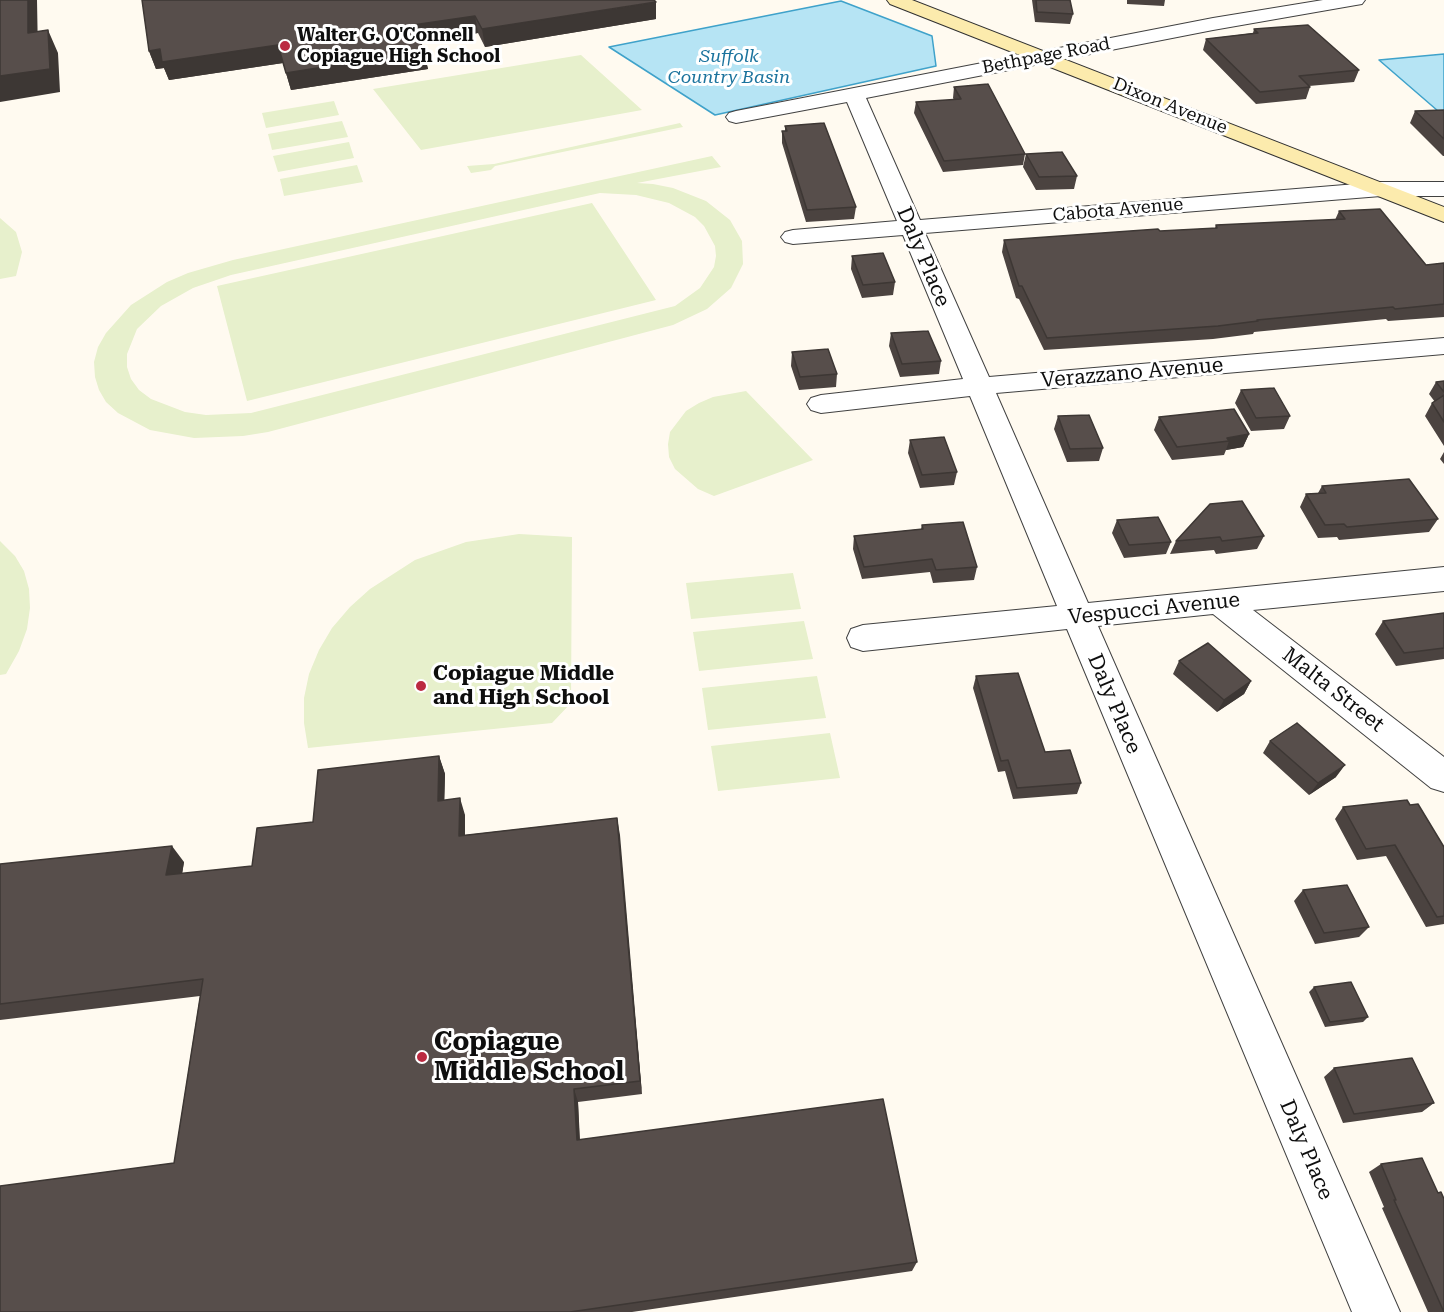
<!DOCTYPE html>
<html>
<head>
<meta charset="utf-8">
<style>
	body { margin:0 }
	canvas { display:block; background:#fffaf0 }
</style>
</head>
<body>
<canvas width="1444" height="1312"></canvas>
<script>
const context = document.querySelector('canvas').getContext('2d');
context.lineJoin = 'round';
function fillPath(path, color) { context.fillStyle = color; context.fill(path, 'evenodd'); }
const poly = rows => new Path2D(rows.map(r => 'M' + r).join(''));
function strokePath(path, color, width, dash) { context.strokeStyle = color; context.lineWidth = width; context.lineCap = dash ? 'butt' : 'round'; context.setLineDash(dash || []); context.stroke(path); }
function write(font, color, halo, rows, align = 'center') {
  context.font = font + ' "Roboto Serif",serif'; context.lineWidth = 6; context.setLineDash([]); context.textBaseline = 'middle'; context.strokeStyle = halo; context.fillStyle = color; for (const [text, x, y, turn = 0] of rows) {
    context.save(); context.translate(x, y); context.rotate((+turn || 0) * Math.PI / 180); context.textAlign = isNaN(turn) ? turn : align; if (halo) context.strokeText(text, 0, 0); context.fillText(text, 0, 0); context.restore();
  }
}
fillPath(poly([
	[581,55,642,110,421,150,373,89],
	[334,101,339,115,266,128,262,113],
	[342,121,348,137,272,150,268,134],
	[680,123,683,127,495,166,491,170,471,173,467,166,494,164],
	[349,142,354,158,278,172,273,156],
	[712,156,721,167,637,183,653,184,673,188,706,201,730,220,742,241,743,264,731,288,707,309,673,325,268,432,243,436,194,438,150,430,118,413,106,402,99,390,95,377,94,362,98,347,106,333,131,305,167,282,188,273,233,260],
	[600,193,636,195,669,203,695,217,704,226,715,246,716,256,714,267,700,288,675,306,251,413,206,415,185,412,151,399,139,390,131,379,127,367,127,354,137,329,161,306,193,288,231,275],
	[357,165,363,182,284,196,280,179],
	[592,203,656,300,247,401,217,286],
	[0,218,16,232,22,252,16,276,0,279],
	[746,391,813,460,714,496,698,489,675,469,669,457,668,444,670,432,686,411,699,403,713,397],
	[519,534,572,537,571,703,552,723,308,748,304,723,304,698,309,674,319,650,332,628,350,607,370,589,415,560,466,542],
	[0,541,15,556,24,571,29,589,30,608,27,629,19,651,6,674,0,675],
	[793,573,801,609,691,619,686,583],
	[804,621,813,659,699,671,693,632],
	[817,676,826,718,708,730,702,688],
	[830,733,840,778,718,791,711,746]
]), '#e7f0cc');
const water = poly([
	[841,1,932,36,936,66,715,115,609,47,841,1],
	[1444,54,1444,111,1438,111,1379,60,1444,54]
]);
fillPath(water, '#b6e4f4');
strokePath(water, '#3fa2ca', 1.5);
const minor = poly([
	[1323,0,1365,0,1362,4,1356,5,1213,30,866,98,920,220,1381,182,1444,182,1444,196,1381,196,925,233,989,377,1444,338,1444,354,996,393,1088,603,1444,567,1444,591,1253,610,1444,757,1444,792,1431,788,1213,614,1098,626,1400,1312,1352,1312,1067,629,863,651,851,647,847,638,851,629,863,625,1057,606,970,396,821,413,811,410,807,404,811,398,821,395,963,379,903,235,793,244,785,242,781,237,785,232,793,230,897,221,847,102,736,123,729,121,726,117,729,113,736,111,1213,18,1323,0]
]);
const secondary = poly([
	[887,0,912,0,1444,207,1444,222,890,4,887,0]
]);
strokePath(minor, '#414141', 2);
strokePath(secondary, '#303030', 2);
fillPath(minor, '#fff');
fillPath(secondary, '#fcebad');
fillPath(poly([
	[142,0,656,19,485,47,478,33,420,42,428,69,291,90,283,63,169,80,164,68,156,69,149,51],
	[1032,0,1070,0,1073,14,1070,24,1035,22],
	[1127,0,1165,0,1164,6,1127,4],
	[1254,29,1359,70,1354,82,1309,86,1310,87,1306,99,1256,104,1203,50,1206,39,1253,33],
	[954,87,1025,154,1023,165,943,172,914,113,916,102,954,100,953,98],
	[1444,110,1444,156,1443,156,1410,123,1415,111],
	[785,126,856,207,854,219,806,222,782,143,782,131,785,131],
	[1026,154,1077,176,1074,189,1036,190,1023,167],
	[1339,211,1426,265,1444,263,1444,317,1388,321,1386,319,1254,332,1253,334,1213,339,1044,350,1019,299,1016,298,1002,252,1004,240,1215,228,1216,225,1335,220],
	[852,256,895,282,893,295,862,298,851,269],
	[891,333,941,361,939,374,900,377,889,346],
	[792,352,837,374,836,387,799,390,791,366],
	[1444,381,1444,446,1425,416,1432,403,1435,402,1429,394,1436,382],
	[1241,390,1290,416,1284,429,1251,431,1235,403],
	[1058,416,1103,448,1099,461,1067,462,1054,429],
	[1159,417,1249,434,1243,447,1226,450,1224,455,1172,460,1154,430],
	[910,440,957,472,954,485,920,488,908,453],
	[1444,452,1444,464,1440,459],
	[1322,486,1438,519,1429,532,1339,540,1337,537,1318,538,1300,507,1306,494,1318,493],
	[1210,504,1264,536,1257,549,1216,554,1214,550,1170,554,1176,541],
	[1117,520,1171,542,1166,554,1124,558,1112,533],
	[922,525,977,567,974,580,933,583,930,572,862,579,853,549,854,536,921,529],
	[1444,613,1444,659,1396,666,1375,634,1383,621],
	[1179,661,1251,681,1244,694,1217,712,1173,674],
	[976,676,1045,752,1081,783,1077,794,1013,799,1005,771,998,772,973,688],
	[1270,741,1336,777,1309,795,1263,753],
	[439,756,445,774,444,800,465,815,465,835,617,818,642,1094,578,1102,580,1140,917,1262,912,1271,632,1312,0,1312,174,1163,200,996,0,1020,0,864,184,862,182,874,252,866,313,822],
	[1410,805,1444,847,1444,924,1426,927,1386,856,1357,860,1335,819,1343,807],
	[1303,890,1369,927,1359,937,1315,944,1294,901],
	[1314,987,1368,1017,1363,1022,1325,1027,1309,992],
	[1334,1068,1434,1103,1422,1112,1343,1123,1324,1077],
	[1381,1164,1444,1312,1428,1312,1382,1208,1384,1207,1369,1172]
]), '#4b4340');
fillPath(poly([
	[28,0,37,0,38,56,28,33],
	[656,2,656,19,485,47,482,29],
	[475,16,478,33,416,43,413,25],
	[48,30,58,53,60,92,0,102,0,76],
	[278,45,283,63,169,80,164,68,156,69,149,51,160,49],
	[424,51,428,69,291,90,286,73],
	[1249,434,1243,447,1226,450,1229,441,1227,438],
	[1251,681,1244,694,1217,712,1224,700],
	[439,756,445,774,444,818,438,801],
	[1345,765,1336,777,1309,795,1318,783],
	[460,798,465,815,465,853,459,836],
	[617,818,620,835,642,1094,640,1081],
	[172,846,184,862,179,892,166,875],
	[574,1089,578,1102,580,1152,577,1140]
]), '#3d3734');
const building = poly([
	[0,0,28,0,28,33,48,30,50,69,0,76,0,0],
	[142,0,654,0,656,2,482,29,475,16,413,25,424,51,286,73,278,45,162,62,160,49,149,51,142,0],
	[1036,0,1070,0,1073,14,1037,12,1036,0],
	[1308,25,1359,70,1299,76,1310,87,1260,92,1206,39,1258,33,1254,29,1308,25],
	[988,84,1025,154,944,161,916,102,961,99,954,87,988,84],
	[1444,110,1444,139,1415,111,1444,110],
	[824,123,856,207,807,210,782,131,787,131,785,126,824,123],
	[1062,152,1077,176,1039,177,1026,154,1062,152],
	[1380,209,1426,265,1444,263,1444,304,1395,309,1393,307,1257,320,1258,321,1218,326,1047,338,1022,286,1019,286,1004,240,1158,229,1160,231,1217,228,1216,225,1345,219,1339,211,1380,209],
	[883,253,895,282,863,285,852,256,883,253],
	[928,331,941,361,902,364,891,333,928,331],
	[828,349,837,374,800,377,792,352,828,349],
	[1444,381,1444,392,1436,382,1444,381],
	[1274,388,1290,416,1256,418,1241,390,1274,388],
	[1444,395,1444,422,1432,403,1444,395],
	[1234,409,1249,434,1227,438,1229,441,1177,447,1159,417,1234,409],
	[1089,415,1103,448,1070,449,1058,416,1089,415],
	[944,437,957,472,922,475,910,440,944,437],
	[1409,479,1438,519,1347,527,1344,524,1325,525,1306,494,1326,493,1322,486,1409,479],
	[1242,501,1264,536,1222,541,1220,537,1176,541,1210,504,1242,501],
	[1158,517,1171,542,1129,545,1117,520,1158,517],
	[963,522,977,567,936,570,932,559,864,567,854,536,923,529,922,525,963,522],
	[1444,613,1444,648,1404,653,1383,621,1444,613],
	[1208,643,1251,681,1224,700,1179,661,1208,643],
	[1018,673,1045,752,1070,750,1081,783,1017,788,1008,760,1001,761,976,676,1018,673],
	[1297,723,1345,765,1318,783,1270,741,1297,723],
	[439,756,438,801,460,798,459,836,617,818,640,1081,574,1089,577,1140,883,1099,917,1262,570,1312,0,1312,0,1186,174,1163,203,979,0,1004,0,864,172,846,166,875,252,866,257,828,313,822,318,770,439,756],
	[1407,800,1410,805,1418,804,1444,847,1444,916,1437,917,1395,845,1366,849,1343,807,1407,800],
	[1347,885,1369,927,1324,933,1303,890,1347,885],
	[1351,982,1368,1017,1330,1022,1314,987,1351,982],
	[1412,1058,1434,1103,1354,1114,1334,1068,1412,1058],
	[1422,1158,1438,1193,1441,1192,1444,1199,1444,1312,1394,1200,1396,1200,1381,1164,1422,1158]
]);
fillPath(building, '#574e4b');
strokePath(building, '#3d3734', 1.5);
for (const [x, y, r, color] of [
	[285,46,6,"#bb2a41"],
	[421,686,6,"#bb2a41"],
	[422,1057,6,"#bb2a41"]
]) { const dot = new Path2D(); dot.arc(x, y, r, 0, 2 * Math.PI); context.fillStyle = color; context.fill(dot); strokePath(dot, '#fff', 2); }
write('bold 18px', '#0e0e0e', '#fff', [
	["Walter G. O'Connell",297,36],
	["Copiague High School",297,57]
], 'left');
write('18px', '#0e0e0e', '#fff', [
	["Bethpage Road",1046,56,-11],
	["Dixon Avenue",1170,106,22],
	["Cabota Avenue",1118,210,-5]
]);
write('italic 18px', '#1b739d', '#fff', [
	["Suffolk",729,57],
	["Country Basin",729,78]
]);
write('21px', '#0e0e0e', '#fff', [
	["Daly Place",923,257,67],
	["Verazzano Avenue",1132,373,-5],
	["Vespucci Avenue",1154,609,-6],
	["Malta Street",1333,690,38],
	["Daly Place",1114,704,67],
	["Daly Place",1306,1150,67]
]);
write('bold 21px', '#0e0e0e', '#fff', [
	["Copiague Middle",433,674],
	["and High School",433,698]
], 'left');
write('bold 26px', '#0e0e0e', '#fff', [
	["Copiague",434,1042],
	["Middle School",434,1072]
], 'left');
</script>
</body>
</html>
